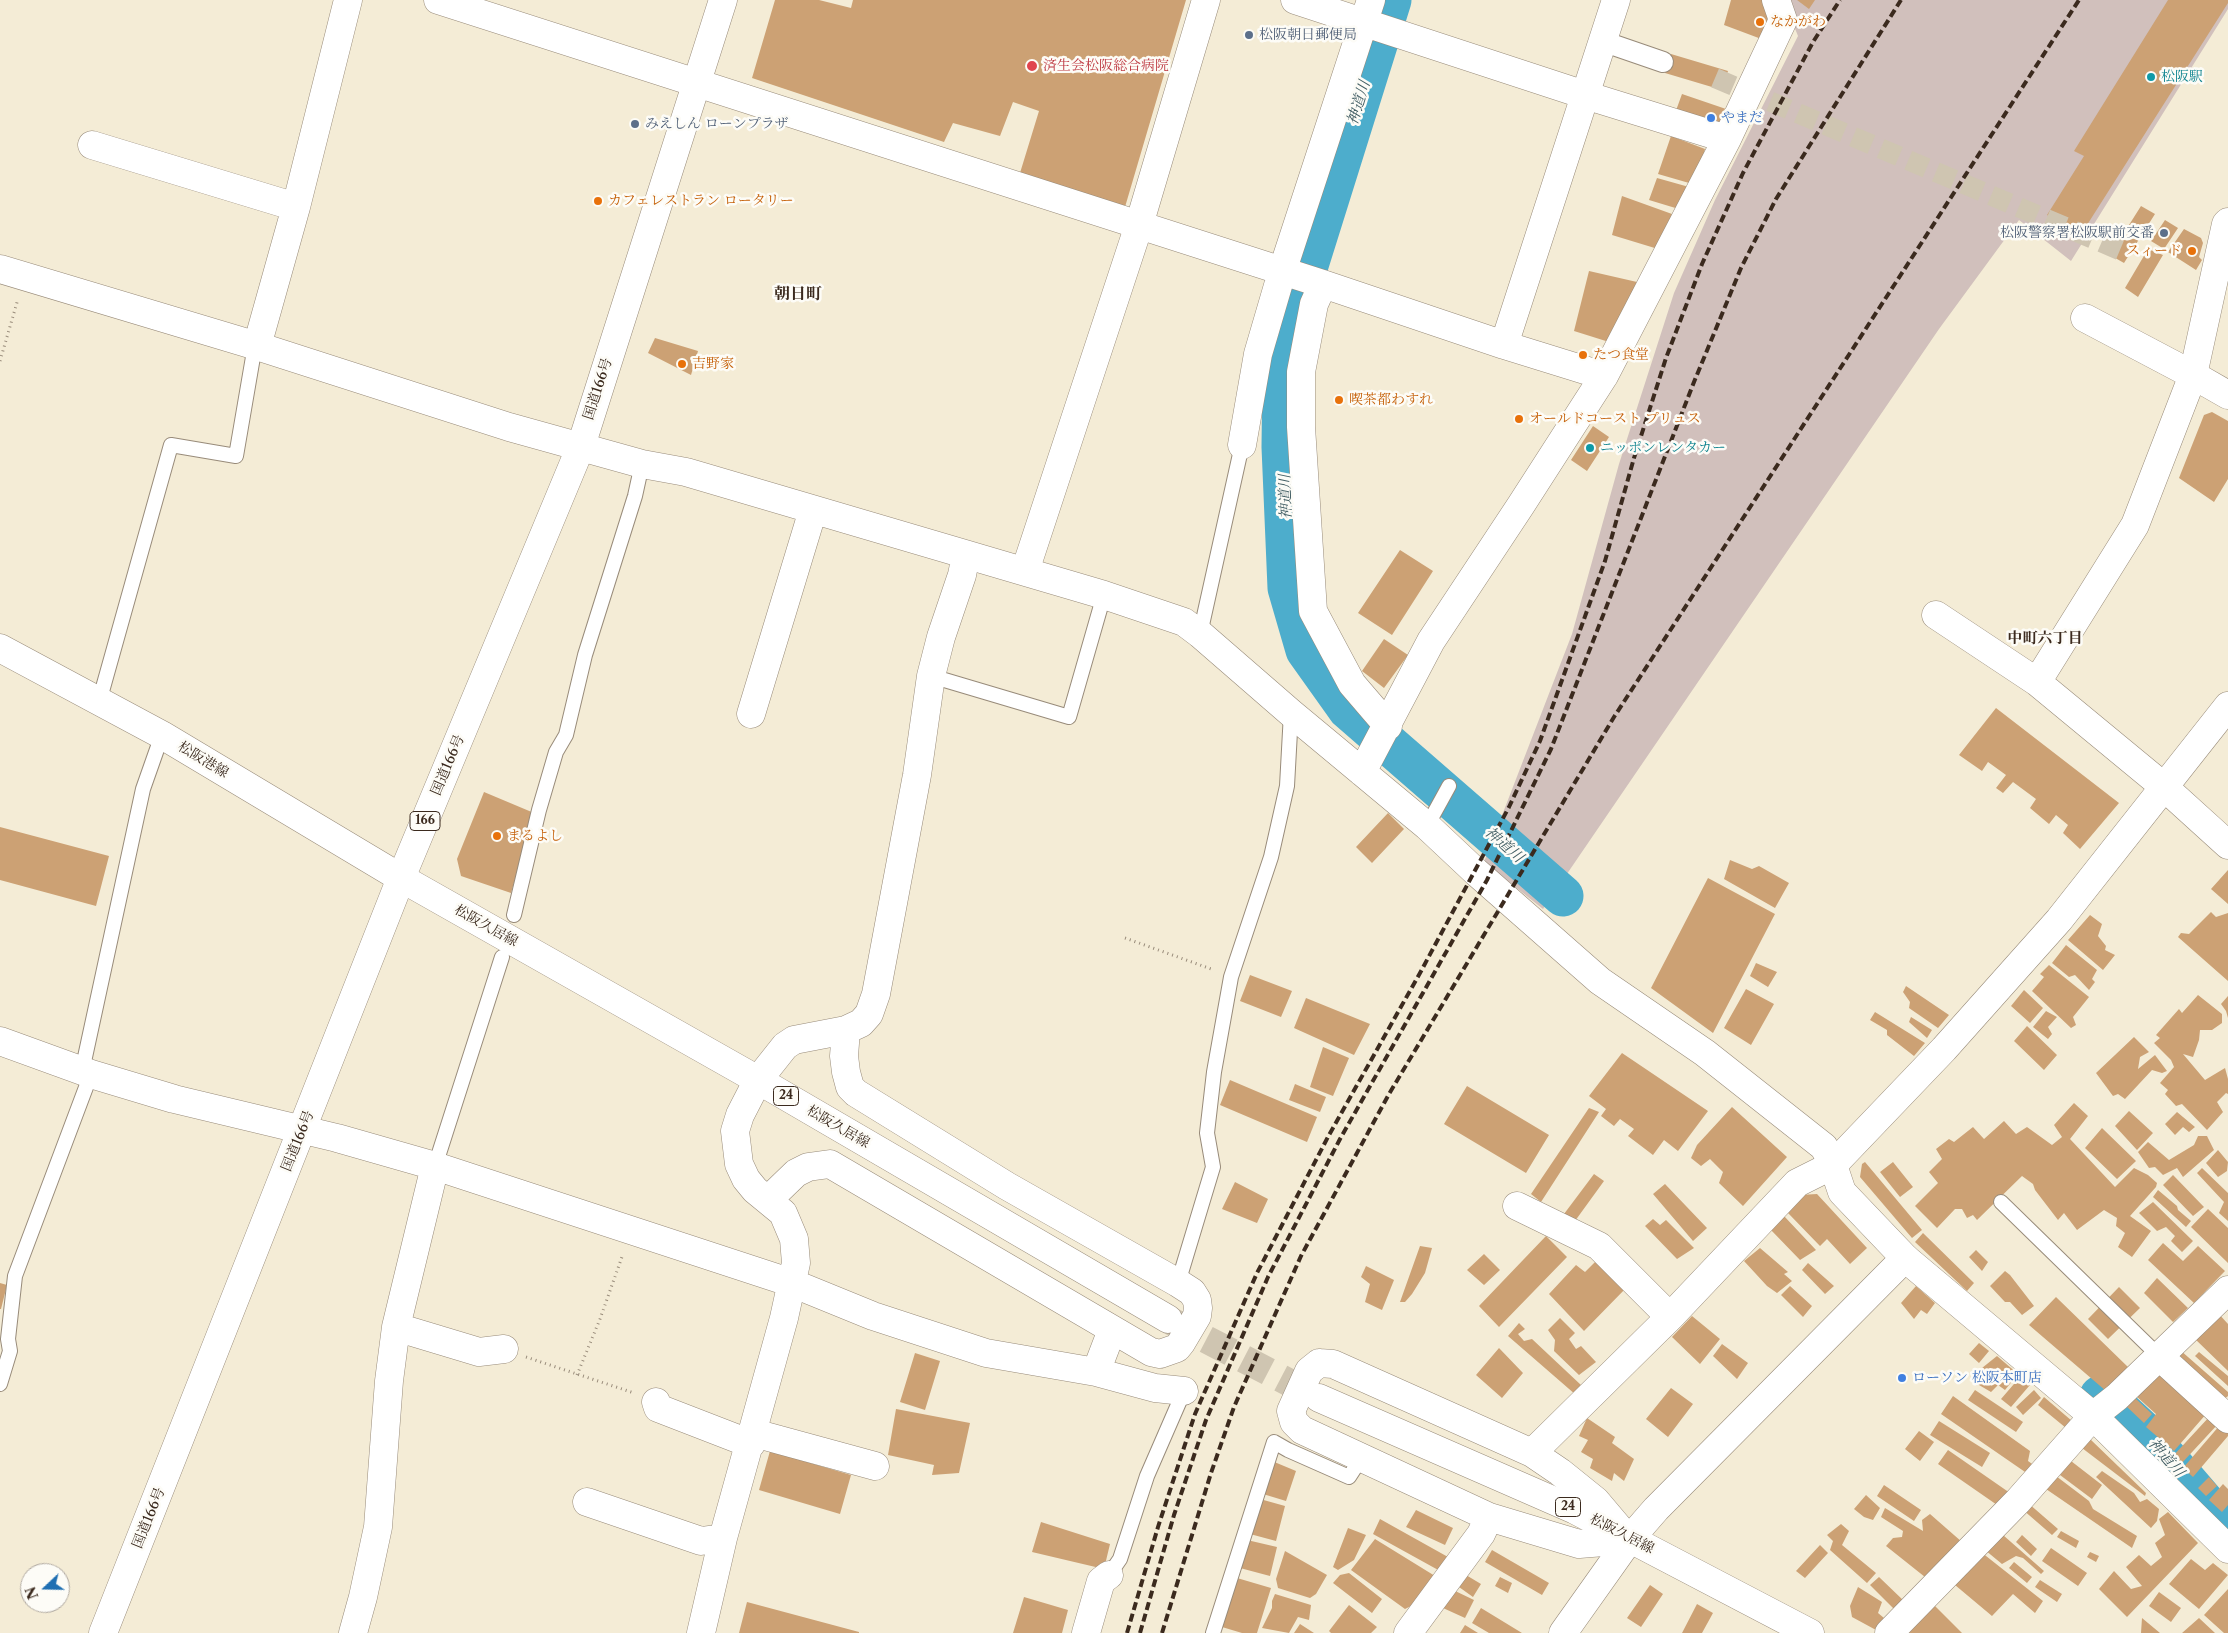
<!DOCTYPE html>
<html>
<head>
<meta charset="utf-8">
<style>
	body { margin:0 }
	#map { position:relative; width:2228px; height:1633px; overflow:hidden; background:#f4ecd6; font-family:"Libre Caslon Text",serif }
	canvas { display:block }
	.north { position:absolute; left:20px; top:1563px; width:50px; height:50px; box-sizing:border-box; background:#fdfcf7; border:1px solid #afa8a0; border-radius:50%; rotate:249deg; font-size:14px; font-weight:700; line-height:20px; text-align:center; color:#3b2a1e }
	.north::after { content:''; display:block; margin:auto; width:18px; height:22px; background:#1f6fb2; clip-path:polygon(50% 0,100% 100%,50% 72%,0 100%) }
</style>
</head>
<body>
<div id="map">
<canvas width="2228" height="1633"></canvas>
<div class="north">N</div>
</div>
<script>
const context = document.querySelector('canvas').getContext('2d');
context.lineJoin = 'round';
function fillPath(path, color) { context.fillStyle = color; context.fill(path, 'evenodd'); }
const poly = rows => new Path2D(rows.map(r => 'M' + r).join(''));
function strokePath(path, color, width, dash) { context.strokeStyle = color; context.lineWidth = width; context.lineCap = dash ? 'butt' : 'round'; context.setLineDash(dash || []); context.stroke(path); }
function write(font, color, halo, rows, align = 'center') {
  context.font = font + ' "Libre Caslon Text","Noto Serif JP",serif'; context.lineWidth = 5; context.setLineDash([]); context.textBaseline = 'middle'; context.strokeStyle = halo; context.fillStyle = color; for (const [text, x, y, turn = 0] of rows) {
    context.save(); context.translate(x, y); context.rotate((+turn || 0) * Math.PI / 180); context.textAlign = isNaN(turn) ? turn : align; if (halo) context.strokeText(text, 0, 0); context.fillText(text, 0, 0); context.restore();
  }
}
fillPath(poly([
	[1791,0,2228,0,2228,9,2071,261,2019,220,1939,329,1543,909,1484,862,1572,634,1619,464,1674,293,1715,200,1798,36,1792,21]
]), '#d1c0bc');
strokePath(poly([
	[1391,0,1308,265,1283,366,1282,447,1288,588,1306,650,1348,709,1563,896],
	[2100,1396,2120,1410,2146,1434,2207,1505,2228,1524]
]), '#4dadcc', 41);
fillPath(poly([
	[775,0,819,0,851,8,853,0,1186,0,1125,207,1020,173,1039,111,1013,102,1000,136,953,123,944,142,752,78],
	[1731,0,1762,0,1767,9,1767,25,1764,40,1724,25],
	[1797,0,1815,0,1809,9],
	[2168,0,2228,0,2228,3,2080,236,2047,215,2084,156,2074,151],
	[1671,54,1728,71,1722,90,1665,73],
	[1682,94,1726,109,1717,131,1674,116],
	[1671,136,1705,149,1696,185,1658,174],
	[1657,178,1689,187,1682,210,1649,200],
	[1622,196,1672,214,1658,249,1612,235],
	[2141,206,2155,214,2124,263,2110,255],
	[2165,220,2178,228,2164,249,2151,241],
	[2184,229,2201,238,2203,243,2199,257,2202,260,2196,270,2168,252],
	[2148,249,2163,255,2138,297,2125,288],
	[1589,271,1637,282,1609,342,1574,331],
	[655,338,698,351,691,375,648,353],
	[2212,412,2228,421,2228,479,2214,502,2179,478,2204,415],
	[1593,426,1609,437,1587,471,1571,460],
	[1400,550,1433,571,1392,635,1358,613],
	[1384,639,1408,655,1384,688,1362,671],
	[1996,708,2119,803,2080,849,2063,833,2068,825,2056,815,2049,824,2030,808,2036,799,2013,782,2003,793,1996,788,2006,775,1988,762,1982,771,1959,755],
	[484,792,534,813,511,893,461,876,457,859],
	[1388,813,1404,829,1372,863,1356,847],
	[0,827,109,856,96,906,0,880],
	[1730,860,1752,869,1759,866,1789,883,1775,908,1724,879],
	[2228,870,2228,904,2211,889],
	[1708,878,1775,914,1713,1033,1651,988],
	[2211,912,2216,917,2228,913,2228,981,2178,937,2181,933,2189,934],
	[2090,915,2102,924,2098,936,2106,946,2105,950,2115,955,2103,970,2068,940],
	[2066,945,2097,970,2092,979,2095,982,2089,990,2075,975,2069,977,2052,963],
	[1756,963,1777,972,1768,987,1750,976],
	[2049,965,2089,997,2073,1017,2076,1025,2071,1028,2032,991,2044,977,2040,974],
	[1250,975,1292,991,1281,1017,1240,1001],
	[1906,986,1949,1015,1938,1028,1909,1008,1910,1002,1903,992],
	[1746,989,1774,1004,1751,1045,1724,1028],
	[2024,990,2043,1008,2030,1023,2011,1006],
	[2198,995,2222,1014,2222,1023,2212,1030,2200,1030,2199,1040,2193,1057,2183,1054,2205,1080,2225,1068,2228,1079,2228,1094,2226,1093,2217,1102,2223,1112,2207,1130,2182,1104,2176,1106,2165,1094,2168,1090,2160,1083,2174,1067,2171,1060,2154,1043,2160,1038,2156,1035,2179,1009,2182,1013],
	[2228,996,2228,1018,2226,1011,2221,1004],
	[1306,998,1370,1024,1354,1055,1294,1028],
	[2046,1011,2057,1017,2048,1027,2052,1034,2048,1039,2033,1027],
	[1875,1012,1925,1043,1914,1056,1887,1035,1887,1030,1870,1020],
	[1911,1017,1932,1030,1927,1038,1909,1022],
	[2027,1026,2057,1055,2044,1070,2014,1041],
	[2134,1037,2149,1052,2140,1057,2138,1069,2155,1055,2167,1071,2162,1073,2152,1070,2125,1099,2118,1094,2113,1096,2096,1073],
	[1323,1047,1349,1058,1333,1096,1310,1087],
	[1622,1053,1708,1111,1678,1151,1664,1140,1653,1155,1628,1136,1634,1129,1620,1119,1614,1126,1601,1116,1606,1109,1589,1096],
	[1230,1080,1317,1117,1307,1142,1220,1105],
	[1295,1084,1326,1097,1320,1112,1289,1100],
	[1467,1086,1549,1135,1526,1173,1444,1124],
	[2074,1103,2088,1116,2070,1139,2115,1187,2134,1168,2148,1175,2157,1183,2156,1187,2130,1216,2151,1231,2132,1257,2118,1247,2125,1233,2116,1226,2117,1218,2104,1210,2077,1230,2064,1213,2058,1220,2035,1190,2033,1184,2022,1176,1977,1220,1973,1215,1967,1218,1962,1209,1955,1209,1937,1228,1915,1206,1938,1183,1929,1172,1942,1159,1936,1149,1949,1139,1954,1142,1973,1127,1984,1139,2004,1121,2016,1134,2027,1127,2052,1145,2062,1137,2054,1125],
	[1732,1107,1787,1157,1743,1206,1719,1183,1723,1172,1710,1159,1701,1166,1691,1158,1697,1145],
	[1589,1108,1599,1112,1541,1202,1531,1194],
	[2129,1111,2153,1133,2137,1150,2115,1126],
	[2177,1112,2195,1127,2189,1132,2183,1127,2175,1135,2165,1124],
	[2102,1128,2136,1161,2117,1179,2085,1148],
	[2198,1136,2207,1136,2214,1150,2183,1177,2177,1168,2163,1175,2155,1167,2149,1168,2138,1152,2148,1142,2169,1160,2194,1145],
	[2218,1150,2228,1162,2227,1171,2218,1177,2206,1163],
	[1865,1162,1922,1230,1912,1238,1860,1177,1862,1164],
	[1893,1162,1913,1187,1900,1197,1880,1172],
	[2202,1168,2228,1193,2228,1221,2219,1213,2224,1202,2197,1173],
	[1594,1174,1604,1181,1575,1221,1564,1214],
	[2173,1175,2204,1207,2193,1216,2163,1185],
	[1235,1182,1268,1199,1257,1223,1222,1209],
	[1665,1184,1707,1228,1693,1241,1653,1194],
	[2158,1190,2177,1206,2178,1210,2191,1221,2186,1227,2153,1197],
	[1817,1194,1867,1248,1850,1264,1827,1239,1820,1246,1788,1213,1800,1195],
	[2153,1202,2193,1241,2182,1252,2171,1241,2175,1236,2166,1227,2157,1231,2139,1213],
	[2208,1209,2228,1228,2228,1263,2191,1227],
	[1784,1216,1816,1250,1800,1260,1771,1230],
	[1653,1219,1660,1225,1666,1220,1694,1248,1677,1259,1645,1226],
	[1923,1233,1974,1283,1967,1291,1915,1242],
	[1546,1236,1567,1257,1499,1327,1479,1306],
	[2163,1243,2183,1261,2198,1246,2225,1271,2194,1303,2148,1260],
	[1420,1246,1432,1248,1425,1273,1412,1294,1405,1302,1400,1302],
	[1760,1248,1788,1272,1784,1274,1792,1281,1777,1293,1767,1286,1744,1261],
	[1976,1250,1988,1262,1982,1271,1969,1257],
	[1484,1254,1500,1270,1484,1285,1467,1270],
	[1598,1259,1627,1287,1584,1331,1549,1294,1576,1265,1585,1272],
	[1808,1263,1834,1286,1825,1294,1802,1270],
	[1366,1266,1394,1280,1382,1310,1365,1302,1370,1284,1361,1277],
	[2005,1271,2010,1275,2034,1306,2022,1315,2010,1302,2005,1302,1990,1286],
	[2157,1278,2188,1308,2173,1322,2144,1293],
	[0,1283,7,1285,1,1309,0,1309],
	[1790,1286,1812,1306,1803,1317,1781,1295],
	[1916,1286,1935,1303,1927,1314,1921,1310,1914,1319,1901,1303],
	[2119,1287,2140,1308,2108,1339,2088,1319],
	[2056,1297,2129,1368,2106,1391,2029,1325],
	[2218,1313,2228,1324,2228,1371,2193,1337],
	[1692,1316,1720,1339,1700,1364,1672,1337],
	[1560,1318,1575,1333,1569,1339,1576,1349,1581,1346,1596,1362,1579,1375,1554,1351,1555,1340,1548,1330],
	[1519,1323,1525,1329,1518,1334,1524,1341,1532,1339,1581,1385,1576,1395,1508,1336],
	[1979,1343,1989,1351,1979,1363,1969,1354],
	[1722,1344,1748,1363,1737,1379,1713,1356],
	[1499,1348,1523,1373,1502,1398,1476,1375],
	[2180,1350,2228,1392,2228,1396,2222,1401,2176,1356],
	[2199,1352,2228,1376,2228,1386,2195,1356],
	[915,1353,940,1361,925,1410,900,1402],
	[1997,1356,2018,1374,2005,1390,1998,1385,1991,1392,1979,1385,1972,1376],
	[2161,1373,2207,1413,2174,1451,2146,1427,2156,1414,2136,1396],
	[2020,1377,2030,1385,2011,1407,2001,1399],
	[1671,1388,1693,1404,1668,1437,1646,1419],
	[1975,1390,2023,1422,2016,1432,1968,1400],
	[2034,1390,2041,1398,2023,1415,2016,1407],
	[1953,1396,2030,1451,2028,1461,2035,1466,2028,1474,1941,1414],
	[2044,1397,2072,1421,2066,1428,2038,1405],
	[2134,1397,2152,1414,2144,1423,2126,1406],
	[896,1409,970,1423,959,1473,932,1475,934,1465,888,1455],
	[2210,1416,2218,1424,2181,1464,2173,1456],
	[1587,1418,1615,1437,1612,1443,1634,1459,1624,1481,1614,1473,1612,1481,1590,1468,1593,1459,1581,1452,1588,1440,1579,1436],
	[1939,1421,1990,1453,1982,1467,1930,1435],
	[2220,1425,2228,1432,2228,1436,2193,1477,2183,1468],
	[1919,1431,1934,1442,1920,1461,1905,1449],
	[2090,1439,2146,1493,2145,1496,2082,1448],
	[1948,1450,2010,1493,2000,1507,1938,1464],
	[770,1451,851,1475,840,1514,759,1490],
	[1272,1461,1296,1471,1286,1501,1263,1494],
	[2071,1461,2102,1485,2092,1499,2060,1475],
	[2102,1471,2134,1493,2140,1502,2147,1499,2159,1509,2157,1521,2151,1528,2096,1477],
	[2056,1476,2089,1501,2093,1509,2137,1536,2132,1548,2046,1489],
	[2209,1477,2217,1486,2206,1496,2198,1488],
	[2223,1484,2228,1489,2228,1505,2222,1512,2209,1500],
	[1884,1485,1921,1510,1914,1521,1877,1496],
	[1866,1495,1880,1508,1873,1520,1864,1517,1854,1509],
	[1260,1499,1285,1506,1276,1541,1250,1534],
	[2028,1503,2058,1529,2052,1535,2022,1509],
	[1885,1508,1923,1531,1922,1520,1930,1514,1962,1542,1930,1581,1886,1546,1893,1538,1902,1537,1903,1531,1881,1517],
	[1416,1510,1453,1528,1445,1545,1406,1527],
	[2168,1512,2198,1543,2127,1617,2099,1589,2114,1571,2131,1589,2142,1586,2126,1567,2139,1555,2151,1566,2162,1557,2155,1543,2165,1535,2159,1519],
	[1380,1519,1448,1557,1440,1571,1373,1534],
	[1041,1522,1110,1544,1104,1569,1032,1552],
	[1841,1524,1849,1531,1842,1545,1876,1573,1867,1583,1830,1550,1833,1541,1827,1535],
	[1348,1528,1366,1535,1354,1560,1338,1570,1333,1567],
	[2061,1531,2079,1541,2076,1548,2057,1537],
	[2003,1535,2044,1571,2041,1574,2023,1558,2016,1556,2002,1564,1985,1550],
	[2022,1535,2037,1549,2031,1556,2016,1542],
	[1375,1539,1435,1576,1413,1605,1405,1609,1351,1570],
	[1247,1540,1277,1547,1270,1576,1240,1568],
	[1820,1545,1828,1553,1805,1578,1796,1571],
	[2051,1548,2087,1573,2078,1586,2042,1561],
	[1492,1550,1549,1583,1542,1595,1485,1562],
	[1285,1551,1327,1575,1316,1594,1310,1598,1278,1588,1276,1579],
	[1981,1552,2043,1601,2035,1613,2013,1594,1992,1616,1955,1585],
	[2090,1552,2099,1556,2096,1562,2087,1557],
	[2191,1559,2205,1570,2213,1563,2228,1575,2199,1609,2169,1584],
	[2014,1562,2032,1577,2027,1583,2009,1568],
	[1349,1573,1382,1599,1372,1613,1333,1583,1340,1575],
	[1466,1575,1481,1584,1473,1597,1459,1587],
	[1500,1577,1512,1583,1508,1593,1495,1586],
	[1879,1577,1904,1601,1895,1610,1870,1585],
	[1237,1578,1271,1588,1257,1633,1242,1633,1222,1627],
	[2040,1580,2062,1594,2057,1602,2035,1587],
	[1650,1585,1663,1594,1641,1627,1627,1618],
	[1858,1587,1882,1602,1878,1613,1884,1618,1876,1630,1852,1617,1850,1606],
	[1451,1589,1474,1600,1465,1618,1443,1608],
	[2228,1589,2228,1633,2224,1633,2204,1615],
	[2159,1592,2181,1608,2171,1622,2149,1606],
	[1275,1594,1311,1605,1309,1620,1298,1617,1289,1633,1262,1628,1272,1608,1272,1601],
	[1024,1597,1068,1610,1062,1633,1013,1633],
	[747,1602,859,1632,859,1633,739,1633],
	[1931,1602,1962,1633,1899,1633],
	[1697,1604,1713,1613,1702,1633,1682,1633],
	[1349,1605,1377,1627,1371,1633,1331,1633,1329,1631],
	[1481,1608,1522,1633,1489,1633,1472,1623],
	[2142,1618,2160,1633,2141,1633],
	[2199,1618,2215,1633,2182,1633],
	[1300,1624,1314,1633,1294,1633],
	[1465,1625,1478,1633,1460,1633]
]), '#cca174');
strokePath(poly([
	[1715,78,2124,252]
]), '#cfc5b1', 20, [20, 10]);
strokePath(poly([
	[1169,1320,1319,1398]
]), '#cfc5b1', 28, [28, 14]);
const service = poly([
	[1200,634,1242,445],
	[931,676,1069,717,1104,595],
	[99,702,171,445,236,456,253,357,257,346],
	[1427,826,1449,786],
	[514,915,539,810,556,752,566,735,585,655,635,496,642,464],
	[82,1071,143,789,162,735],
	[435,1166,502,957],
	[2001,1202,2160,1357],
	[1178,1283,1213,1167,1207,1133,1214,1072,1231,977,1271,857,1287,786,1291,713],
	[0,1384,10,1351,8,1339,15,1276,91,1074],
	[1109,1575,1120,1559,1147,1476,1184,1391],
	[1213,1633,1274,1442,1288,1450,1349,1477,1362,1457]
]);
const pedestrian = poly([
	[1602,41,1663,62]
]);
const minor = poly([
	[438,0,1323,284,1504,345,1616,0],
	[1295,0,1585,95,1727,139],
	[92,145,296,207],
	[0,269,257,346,509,427,642,464,686,472,1104,595,1184,622,1200,634,1291,713,1427,826,1476,872,1600,981,1705,1053,1824,1147,1833,1165,1797,1183,1670,1317,1532,1453],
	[1323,284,1314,304,1301,372,1301,427,1313,611,1352,684,1388,726],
	[2085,318,2193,375,2228,395],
	[1504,345,1604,376],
	[257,346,296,207,348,0],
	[1242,445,1258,354,1282,272,1371,0],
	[1936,615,2037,682,2163,786,2228,845],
	[2037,682,2135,525,2193,375,2226,224,2228,222],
	[751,714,813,510],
	[1362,772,1431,641,1521,505,1604,376,1727,139,1783,20,1776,0],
	[0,1041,91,1074,174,1099,337,1138,435,1166,792,1283,873,1316,986,1353,1096,1372,1155,1388,1184,1391],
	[768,1200,796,1173,808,1167,830,1164,1151,1352,1160,1354,1177,1348,1181,1343,1197,1316,1198,1308,1197,1300,1192,1292,1178,1283,1007,1186,856,1093,850,1087,846,1072,844,1056,846,1030],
	[1517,1206,1599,1246,1670,1317],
	[1905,1258,2093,1416,2228,1549],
	[396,1327,479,1352,504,1349],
	[2160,1357,2228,1419],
	[1319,1363,1333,1364,1532,1453,1560,1472,1596,1501,1629,1540,1579,1544,1489,1517,1302,1430,1294,1422,1291,1411,1309,1371,1319,1363],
	[1096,1372,1112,1330],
	[656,1402,658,1408,751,1444],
	[754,1433,875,1466],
	[587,1502,701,1541,723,1538],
	[353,1633,363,1597,378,1527,389,1381,396,1327,435,1166],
	[701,1633,723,1538,784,1318,796,1263,794,1239,783,1213,755,1190,746,1179,739,1164,735,1131,740,1115,758,1080,785,1046,794,1040,846,1030,861,1023,869,1014,876,994,917,775,931,676,941,637,962,575,966,555],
	[1086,1633,1101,1581,1109,1575],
	[1408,1633,1481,1534,1489,1517],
	[1889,1633,2018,1501,2093,1416,2117,1397,2228,1290]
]);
const tertiary = poly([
	[1025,571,1139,225,1206,0],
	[1563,1633,1629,1540,1656,1509,1905,1258,1842,1192,1833,1165,1944,1049,2059,920,2228,706]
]);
const secondary = poly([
	[0,648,162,735,401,878]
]);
const primary = poly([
	[401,878,758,1080,1168,1319],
	[1319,1398,1575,1510,1810,1633]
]);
const trunk = poly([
	[103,1633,401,878,581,446,723,0]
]);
strokePath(service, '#988b7a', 16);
strokePath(pedestrian, '#988b7a', 22);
strokePath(minor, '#988b7a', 29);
strokePath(tertiary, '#988b7a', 29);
strokePath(secondary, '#988b7a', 29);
strokePath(primary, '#988b7a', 29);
strokePath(trunk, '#988b7a', 29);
strokePath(poly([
	[0,361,18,299],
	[1125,938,1214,970],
	[526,1357,634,1393],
	[577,1375,600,1319,623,1254]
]), '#988b7a', 3, [1, 4]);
strokePath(service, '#fff', 14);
strokePath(pedestrian, '#fff', 20);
strokePath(minor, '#fff', 28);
strokePath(tertiary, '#fff', 28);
strokePath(secondary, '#fff', 28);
strokePath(primary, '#fff', 28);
strokePath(trunk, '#fff', 28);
strokePath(poly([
	[1127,1633,1158,1527,1195,1414,1257,1273,1329,1135,1420,973,1509,807,1540,741,1605,561,1634,458,1666,358,1702,264,1743,173,1813,42,1840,0],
	[1140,1633,1174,1515,1206,1420,1268,1277,1340,1139,1487,880,1551,749,1694,382,1741,268,1776,199,1901,0],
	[1162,1633,1211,1473,1234,1407,1301,1256,1389,1094,1614,717,2079,0]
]), '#3b2a1e', 4, [8, 4]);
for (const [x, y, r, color] of [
	[1760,22,5,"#e8710a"],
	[1249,35,5,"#5c6f8a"],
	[1032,66,6,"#e0444e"],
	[2151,77,5,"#0f9aa8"],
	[1711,118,5,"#3f7fe0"],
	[635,124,5,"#5c6f8a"],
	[598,201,5,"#e8710a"],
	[2164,233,5,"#5c6f8a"],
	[2192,251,5,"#e8710a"],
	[1583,355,5,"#e8710a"],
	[682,364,5,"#e8710a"],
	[1339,400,5,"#e8710a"],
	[1519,419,5,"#e8710a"],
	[1590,448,5,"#0f9aa8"],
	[497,836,5,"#e8710a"],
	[1902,1378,5,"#3f7fe0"]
]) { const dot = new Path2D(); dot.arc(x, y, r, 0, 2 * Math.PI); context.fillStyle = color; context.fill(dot); strokePath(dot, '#fdfcf7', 2); }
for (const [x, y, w] of [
	[425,821,30],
	[786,1096,25],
	[1568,1507,25]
]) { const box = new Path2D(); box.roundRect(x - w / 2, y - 9.5, w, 19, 4); context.fillStyle = '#fdfcf7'; context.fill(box); strokePath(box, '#3b2a1e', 1); }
write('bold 12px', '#3b2a1e', null, [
	["166",425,821],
	["24",786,1096],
	["24",1568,1507]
]);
write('14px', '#c56008', '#fdfcf7', [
	["なかがわ",1770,22],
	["カフェレストラン ロータリー",608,201],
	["スィード",2182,251,"right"],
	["たつ食堂",1593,355],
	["吉野家",692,364],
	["喫茶都わすれ",1349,400],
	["オールドコースト プリュス",1529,419],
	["まるよし",507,836]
], 'left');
write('14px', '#4e5e75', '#fdfcf7', [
	["松阪朝日郵便局",1259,35],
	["みえしん ローンプラザ",645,124],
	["松阪警察署松阪駅前交番",2154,233,"right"]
], 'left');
write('14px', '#be3a42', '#fdfcf7', [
	["済生会松阪総合病院",1043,66]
], 'left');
write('14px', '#0d838f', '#fdfcf7', [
	["松阪駅",2161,77],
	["ニッポンレンタカー",1600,448]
], 'left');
write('14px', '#366cbe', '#fdfcf7', [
	["やまだ",1721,118],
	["ローソン 松阪本町店",1912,1378]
], 'left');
write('14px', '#3b2a1e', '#fdfcf7', [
	["国道166号",598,389,-72],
	["松阪港線",203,760,31],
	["国道166号",448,765,-67],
	["松阪久居線",486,926,29],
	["松阪久居線",838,1127,30],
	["国道166号",298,1141,-68],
	["国道166号",149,1518,-68],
	["松阪久居線",1622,1534,27]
]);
write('italic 15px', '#425e64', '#fdfcf7', [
	["神道川",1359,103,-73],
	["神道川",1286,497,-92],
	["神道川",1504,845,41],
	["神道川",2166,1458,49]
]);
write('bold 15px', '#3b2a1e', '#fdfcf7', [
	["中町六丁目",2045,639]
]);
write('bold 16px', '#3b2a1e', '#fdfcf7', [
	["朝日町",798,294]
]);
</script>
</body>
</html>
